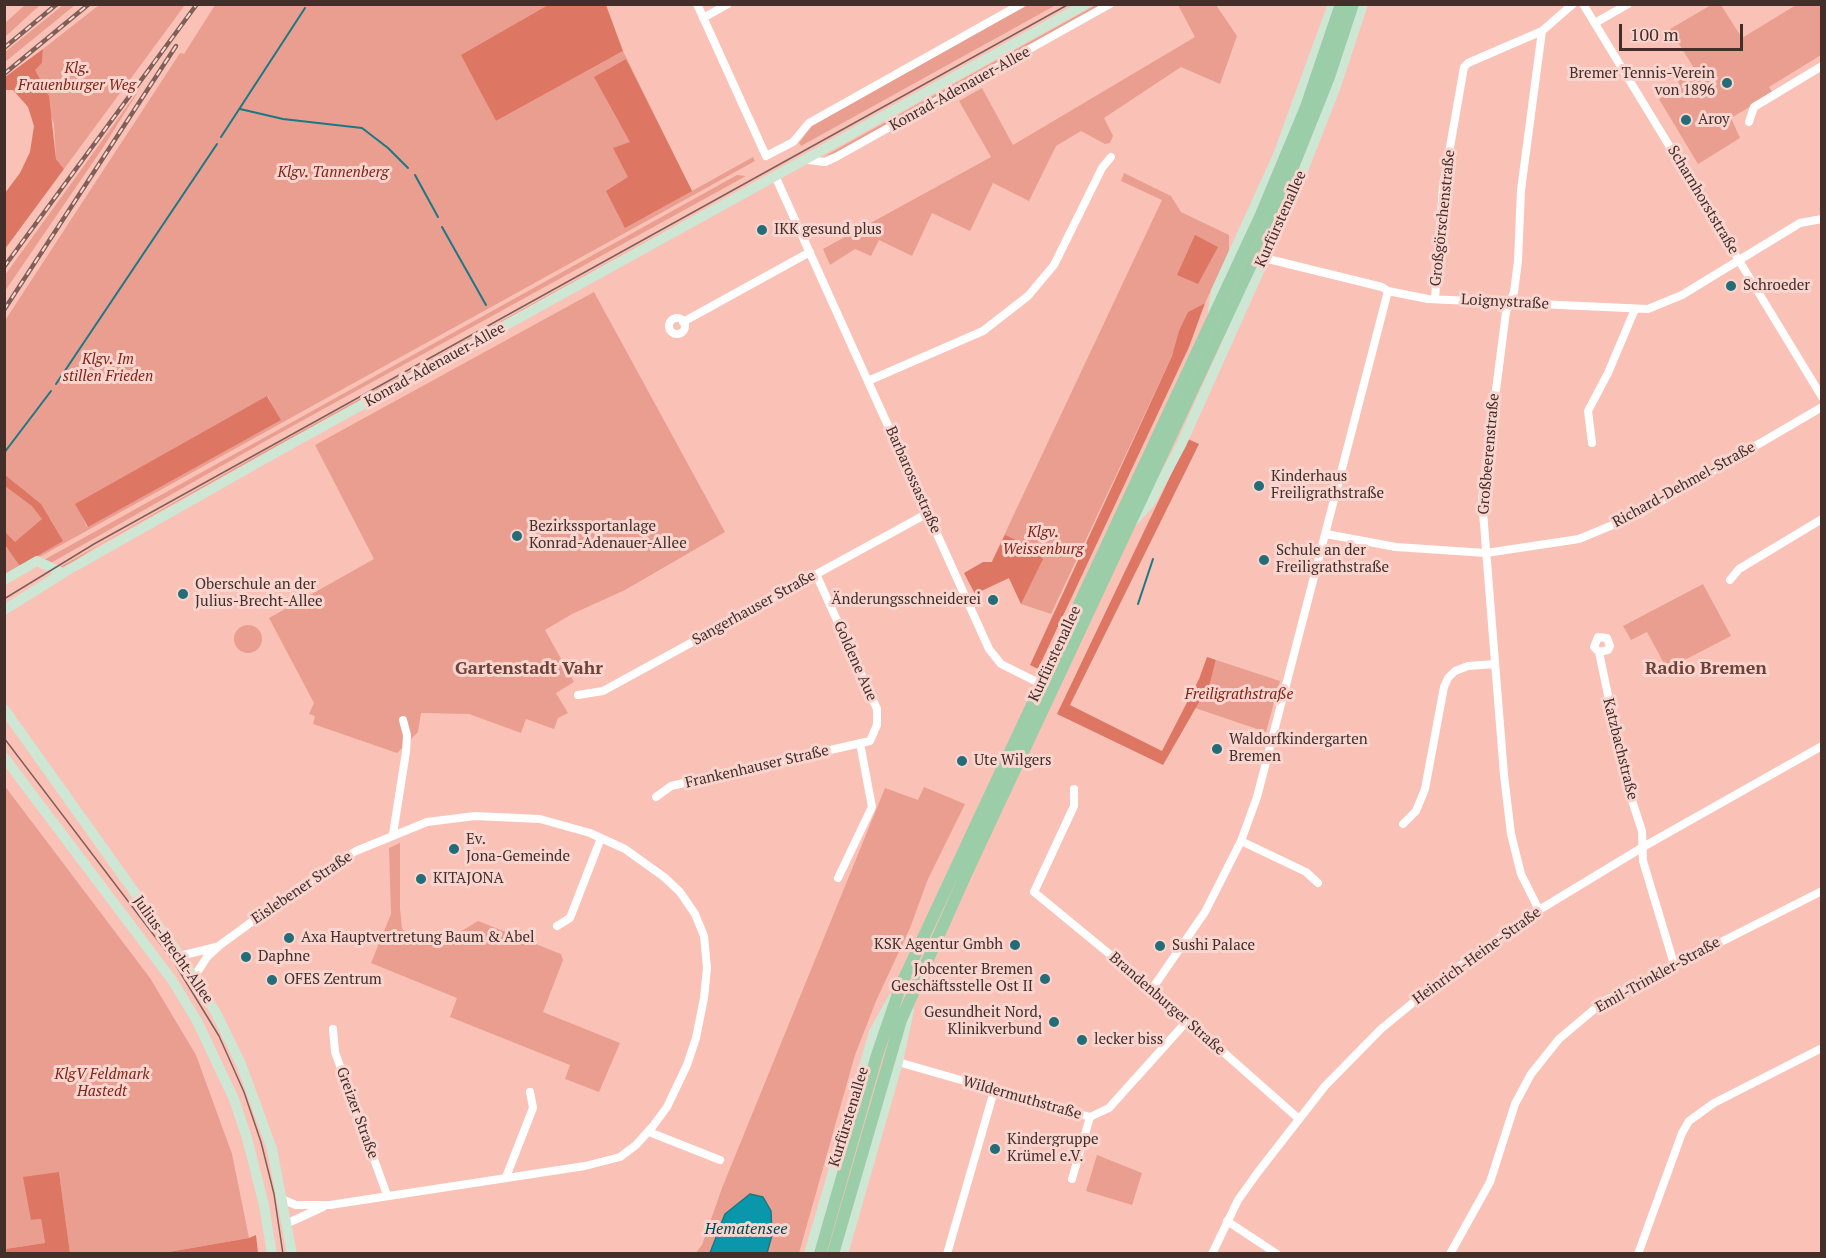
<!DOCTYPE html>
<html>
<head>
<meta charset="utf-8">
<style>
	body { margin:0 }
	#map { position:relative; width:1826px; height:1258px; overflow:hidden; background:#fac2b6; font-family:"PT Serif",serif }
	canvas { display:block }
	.frame { position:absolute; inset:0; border:6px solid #442e2a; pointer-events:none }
	.scale { position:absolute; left:1619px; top:24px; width:124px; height:27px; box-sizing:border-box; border:3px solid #442e2a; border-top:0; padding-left:8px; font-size:18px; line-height:21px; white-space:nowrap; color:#442e2a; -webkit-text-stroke:4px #f8d5ce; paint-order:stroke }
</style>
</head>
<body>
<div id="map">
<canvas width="1826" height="1258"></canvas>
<div class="frame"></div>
<div class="scale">100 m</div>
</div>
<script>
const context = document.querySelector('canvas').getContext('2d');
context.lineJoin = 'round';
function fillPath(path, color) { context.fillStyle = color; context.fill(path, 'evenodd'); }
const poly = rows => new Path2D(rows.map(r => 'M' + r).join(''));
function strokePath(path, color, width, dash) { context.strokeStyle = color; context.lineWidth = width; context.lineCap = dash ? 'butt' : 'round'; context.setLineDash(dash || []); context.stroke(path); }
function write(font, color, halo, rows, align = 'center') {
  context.font = font + ' "PT Serif",serif'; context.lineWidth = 6; context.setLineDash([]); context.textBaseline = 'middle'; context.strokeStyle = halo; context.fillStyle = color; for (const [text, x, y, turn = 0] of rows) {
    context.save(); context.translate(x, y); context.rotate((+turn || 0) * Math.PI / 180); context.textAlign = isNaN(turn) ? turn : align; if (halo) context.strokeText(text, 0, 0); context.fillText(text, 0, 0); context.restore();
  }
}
fillPath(poly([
	[26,4,40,5,5,37,5,23],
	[63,5,75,5,5,62,5,52],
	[99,5,185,5,64,169,56,159,54,124,34,70,42,63,43,49],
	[215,5,550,5,462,55,496,121,623,51,692,191,753,157,755,161,5,576,5,550,7,548,4,545,4,322,180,53,184,54],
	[268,396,280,420,87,527,76,504],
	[1028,5,1056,5,801,146,799,143,814,123],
	[1096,5,1102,5,835,153,823,157],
	[1178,5,1216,5,1237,36,1220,84,1181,67,1104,118,1113,136,1110,143,1105,144,1081,131,1056,146,1029,201,993,183,970,231,932,213,912,256,879,240,871,256,855,249,830,265,823,249,991,157,959,101,982,88,1013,145,1195,37],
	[1711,5,1721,5,1742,38,1796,5,1821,5,1821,55,1769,87,1773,93,1731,118,1740,138,1698,164,1659,99,1680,86,1678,81,1695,70,1670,29],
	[143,84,102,149,5,291,5,275],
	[1124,173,1171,196,1181,212,1229,235,1229,252,1205,303,1188,312,1172,356,1051,614,1021,604,1009,578,991,563,1162,200,1121,181],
	[737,175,746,176,269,439,49,564,42,561],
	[712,205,96,547,61,570,58,568,272,447],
	[594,292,725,532,625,590,572,614,545,630,574,682,556,693,568,713,558,718,554,729,526,719,521,733,469,714,421,713,418,732,397,753,313,724,315,716,309,714,314,703,269,618,374,559,315,445],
	[1703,584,1731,636,1667,669,1647,632,1631,640,1623,626],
	'234 639a14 14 0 1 1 28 0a14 14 0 1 1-28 0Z',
	[1216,660,1280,681,1266,732,1195,708,1210,683],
	[4,785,150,978,196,1055,232,1154,249,1238,163,1253,70,1253,59,1172,31,1220,41,1219,45,1243,5,1249],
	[924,787,965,804,928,879,910,928,876,1001,855,1055,799,1253,695,1254,702,1245,722,1188,885,788,918,800],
	[400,843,400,908,402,929,409,934,447,940,478,921,561,954,563,960,543,1012,620,1043,599,1092,565,1079,570,1065,450,1017,457,998,371,963,391,914,389,848],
	[1097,1155,1142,1173,1132,1205,1086,1191]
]), '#e99e90');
fillPath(poly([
	[550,4,606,5,623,51,496,121,461,55],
	[43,49,42,63,35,70,49,96,56,159,64,169,5,249,5,193,20,173,30,152,34,126,28,107,13,90,5,90,5,77],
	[626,59,692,191,625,228,606,191,628,177,613,148,630,142,594,77],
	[1195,235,1218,247,1198,284,1177,275],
	[1205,303,1189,347,1038,669,1030,665,1172,356,1179,331,1188,312],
	[267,396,281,420,88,527,75,504],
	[1188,439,1199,444,1070,705,1162,751,1199,679,1207,657,1216,660,1210,683,1163,765,1057,714],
	[5,475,41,504,63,541,20,566,5,545,4,531,15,542,42,519,32,506,5,486],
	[1005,535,1031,547,1043,559,1021,604,1009,578,975,594,964,573,983,562,992,562],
	[59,1172,70,1253,5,1253,5,1249,45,1243,41,1219,31,1220,23,1177],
	[256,1235,258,1253,163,1253,249,1238]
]), '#de7664');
const water = poly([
	[750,1194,763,1197,771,1211,772,1235,767,1253,710,1253,725,1214,750,1194]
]);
fillPath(water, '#0a97ab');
strokePath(water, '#1b7884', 1.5);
strokePath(poly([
	[240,109,283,119,362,128,388,148,408,168],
	[221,137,305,8],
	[415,175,438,217],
	[442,227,486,305],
	[56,384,217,144],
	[4,453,51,391],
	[1138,604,1153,559]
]), '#1b7884', 2);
strokePath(poly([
	[697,4,766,156,793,142,809,123,1021,4],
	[1583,4,1822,397],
	[703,18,728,4],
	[1595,23,1628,4],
	[1749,122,1754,107,1822,66],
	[808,160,825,162,836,157,1110,4],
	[776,178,989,649,1001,664,1041,684],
	[1264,258,1382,287,1388,291,1428,299,1648,309,1682,295,1800,223,1822,219],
	[1435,299,1443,187,1464,67,1468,63,1542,31,1573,4],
	'669 326a8 8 0 1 1 16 0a8 8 0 1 1-16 0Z',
	[683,322,810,252],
	[868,381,983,331,1028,296,1054,265,1102,168,1111,157],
	[1592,443,1588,411,1608,373,1635,309],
	[1326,534,1396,547,1486,553,1579,539,1639,514,1822,407],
	[1730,580,1739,569,1822,519],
	[1599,652,1608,650,1610,646,1607,638,1598,637,1594,647,1599,652,1626,782,1642,831,1643,861,1674,964],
	[578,695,603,691,928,513],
	[1074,789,1074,806,1034,892,1152,989,1299,1119],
	[656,797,671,786,870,741,877,725,877,709,816,574],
	[1403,824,1416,811,1425,789,1444,687,1448,678,1455,671,1468,666,1495,664],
	[393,834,406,752,407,735,403,720],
	[1241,841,1306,872,1318,883],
	[838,878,872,807,860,743],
	[1539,910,1521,874,1511,834,1504,775,1482,499,1506,312,1514,292,1518,261,1521,190,1542,31],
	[557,926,570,918,601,838],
	[180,956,216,947],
	[194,977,207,957,220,945,301,886,356,851,427,822,475,816,540,819,590,833,625,849,664,877,680,892,695,914,704,936,707,968,704,998,696,1038,687,1065,667,1107,653,1126,636,1145,620,1157,585,1166,330,1205,296,1205,284,1200],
	[1152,989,1205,912,1241,841,1257,797,1388,291],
	[333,1029,335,1052,387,1195],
	[898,1062,1090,1117,1109,1108,1134,1080],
	[1136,1078,1187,1021],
	[649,1132,720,1160],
	[506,1177,533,1108,530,1092],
	[1072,1179,1090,1117],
	[1227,1221,1277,1254],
	[288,1223,323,1207],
	[947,1254,994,1091],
	[1212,1254,1238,1200,1258,1172,1325,1086,1381,1029,1444,977,1539,910,1643,847,1822,746],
	[1450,1254,1490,1182,1515,1104,1531,1074,1559,1039,1604,1001,1820,892],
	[1638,1254,1682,1133,1689,1121,1714,1103,1822,1048]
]), '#fff', 8);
strokePath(poly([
	[1213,311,1216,291,1278,155,1333,4],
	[1135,519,1150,503,1181,445,1252,287,1304,168,1336,86,1363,4],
	[4,580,37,561,63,573],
	[4,610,63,573,275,453,1086,4],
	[4,709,180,956,216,1013,241,1064,272,1149,292,1254],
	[4,757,172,980,197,1021,234,1099,247,1138,264,1205,272,1254],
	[809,1254,874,1032,893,998],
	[843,1254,898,1062,909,1010]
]), '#cee6d4', 10);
strokePath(poly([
	[820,1254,877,1055,901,985,1260,217,1306,107,1341,4],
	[833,1254,901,1020,967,872,1271,222,1329,77,1353,4]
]), '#9ccda9', 12);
strokePath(poly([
	[4,599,94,544,1069,4],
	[4,738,172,959,219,1036,244,1092,261,1142,274,1194,283,1254]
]), '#805f58', 1.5);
const rail = poly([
	[4,48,57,4],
	[4,74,89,4],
	[4,267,197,4],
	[4,310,176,46]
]);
strokePath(rail, '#805f58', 4.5);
strokePath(rail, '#f8d5ce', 2, [7]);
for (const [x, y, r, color] of [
	[1727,83,6,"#256c79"],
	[1686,120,6,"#256c79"],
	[762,230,6,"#256c79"],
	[1731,286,6,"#256c79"],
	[1259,486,6,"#256c79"],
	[517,536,6,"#256c79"],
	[1264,560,6,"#256c79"],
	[183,594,6,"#256c79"],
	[993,600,6,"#256c79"],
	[1217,749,6,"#256c79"],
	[962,761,6,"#256c79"],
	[454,849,6,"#256c79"],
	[421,879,6,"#256c79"],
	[289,938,6,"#256c79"],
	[1015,945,6,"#256c79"],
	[1160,946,6,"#256c79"],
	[246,957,6,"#256c79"],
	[1045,979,6,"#256c79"],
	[272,980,6,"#256c79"],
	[1054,1022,6,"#256c79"],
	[1082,1040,6,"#256c79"],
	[995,1149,6,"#256c79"]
]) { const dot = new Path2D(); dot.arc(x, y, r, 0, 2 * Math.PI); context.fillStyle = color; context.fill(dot); strokePath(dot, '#f8d5ce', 2); }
write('italic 15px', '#812316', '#f8d5ce', [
	["Klg.",77,69],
	["Frauenburger Weg",77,86],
	["Klgv. Tannenberg",333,173],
	["Klgv. Im",108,360],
	["stillen Frieden",108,377],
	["Klgv.",1043,533],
	["Weissenburg",1043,550],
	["Freiligrathstraße",1239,695],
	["KlgV Feldmark",102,1075],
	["Hastedt",102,1092]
]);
write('15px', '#442e2a', '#f8d5ce', [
	["Bremer Tennis-Verein",1715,74,"right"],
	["von 1896",1715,91,"right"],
	["Aroy",1698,120],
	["IKK gesund plus",774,230],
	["Schroeder",1743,286],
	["Kinderhaus",1271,477],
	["Freiligrathstraße",1271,494],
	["Bezirkssportanlage",529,527],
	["Konrad-Adenauer-Allee",529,544],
	["Schule an der",1276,551],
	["Freiligrathstraße",1276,568],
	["Oberschule an der",195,585],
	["Julius-Brecht-Allee",195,602],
	["Änderungsschneiderei",981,600,"right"],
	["Waldorfkindergarten",1229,740],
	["Bremen",1229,757],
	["Ute Wilgers",974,761],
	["Ev.",466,840],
	["Jona-Gemeinde",466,857],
	["KITAJONA",433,879],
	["Axa Hauptvertretung Baum & Abel",301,938],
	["KSK Agentur Gmbh",1003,945,"right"],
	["Sushi Palace",1172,946],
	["Daphne",258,957],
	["Jobcenter Bremen",1033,970,"right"],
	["Geschäftsstelle Ost II",1033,987,"right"],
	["OFES Zentrum",284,980],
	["Gesundheit Nord,",1042,1013,"right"],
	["Klinikverbund",1042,1030,"right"],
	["lecker biss",1094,1040],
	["Kindergruppe",1007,1140],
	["Krümel e.V.",1007,1157]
], 'left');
write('15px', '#442e2a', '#f8d5ce', [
	["Konrad-Adenauer-Allee",960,89,-29],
	["Scharnhorststraße",1703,200,59],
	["Großgörschenstraße",1443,218,-84],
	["Kurfürstenallee",1281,219,-66],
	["Loignystraße",1505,302,3],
	["Konrad-Adenauer-Allee",435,365,-29],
	["Großbeerenstraße",1489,454,-85],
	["Barbarossastraße",913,480,66],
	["Richard-Dehmel-Straße",1684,485,-29],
	["Sangerhauser Straße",754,608,-29],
	["Kurfürstenallee",1055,654,-65],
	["Goldene Aue",855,661,66],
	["Katzbachstraße",1620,749,76],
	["Frankenhauser Straße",757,767,-13],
	["Eislebener Straße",302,888,-34],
	["Julius-Brecht-Allee",173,950,55],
	["Heinrich-Heine-Straße",1477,956,-36],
	["Emil-Trinkler-Straße",1658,975,-29],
	["Brandenburger Straße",1167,1004,41],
	["Wildermuthstraße",1022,1098,16],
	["Greizer Straße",357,1113,70],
	["Kurfürstenallee",849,1117,-73]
]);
write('italic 16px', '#004953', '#f8d5ce', [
	["Hematensee",746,1229]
]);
write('bold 18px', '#6f4138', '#f8d5ce', [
	["Gartenstadt Vahr",529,669],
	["Radio Bremen",1706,669]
]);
</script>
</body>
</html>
